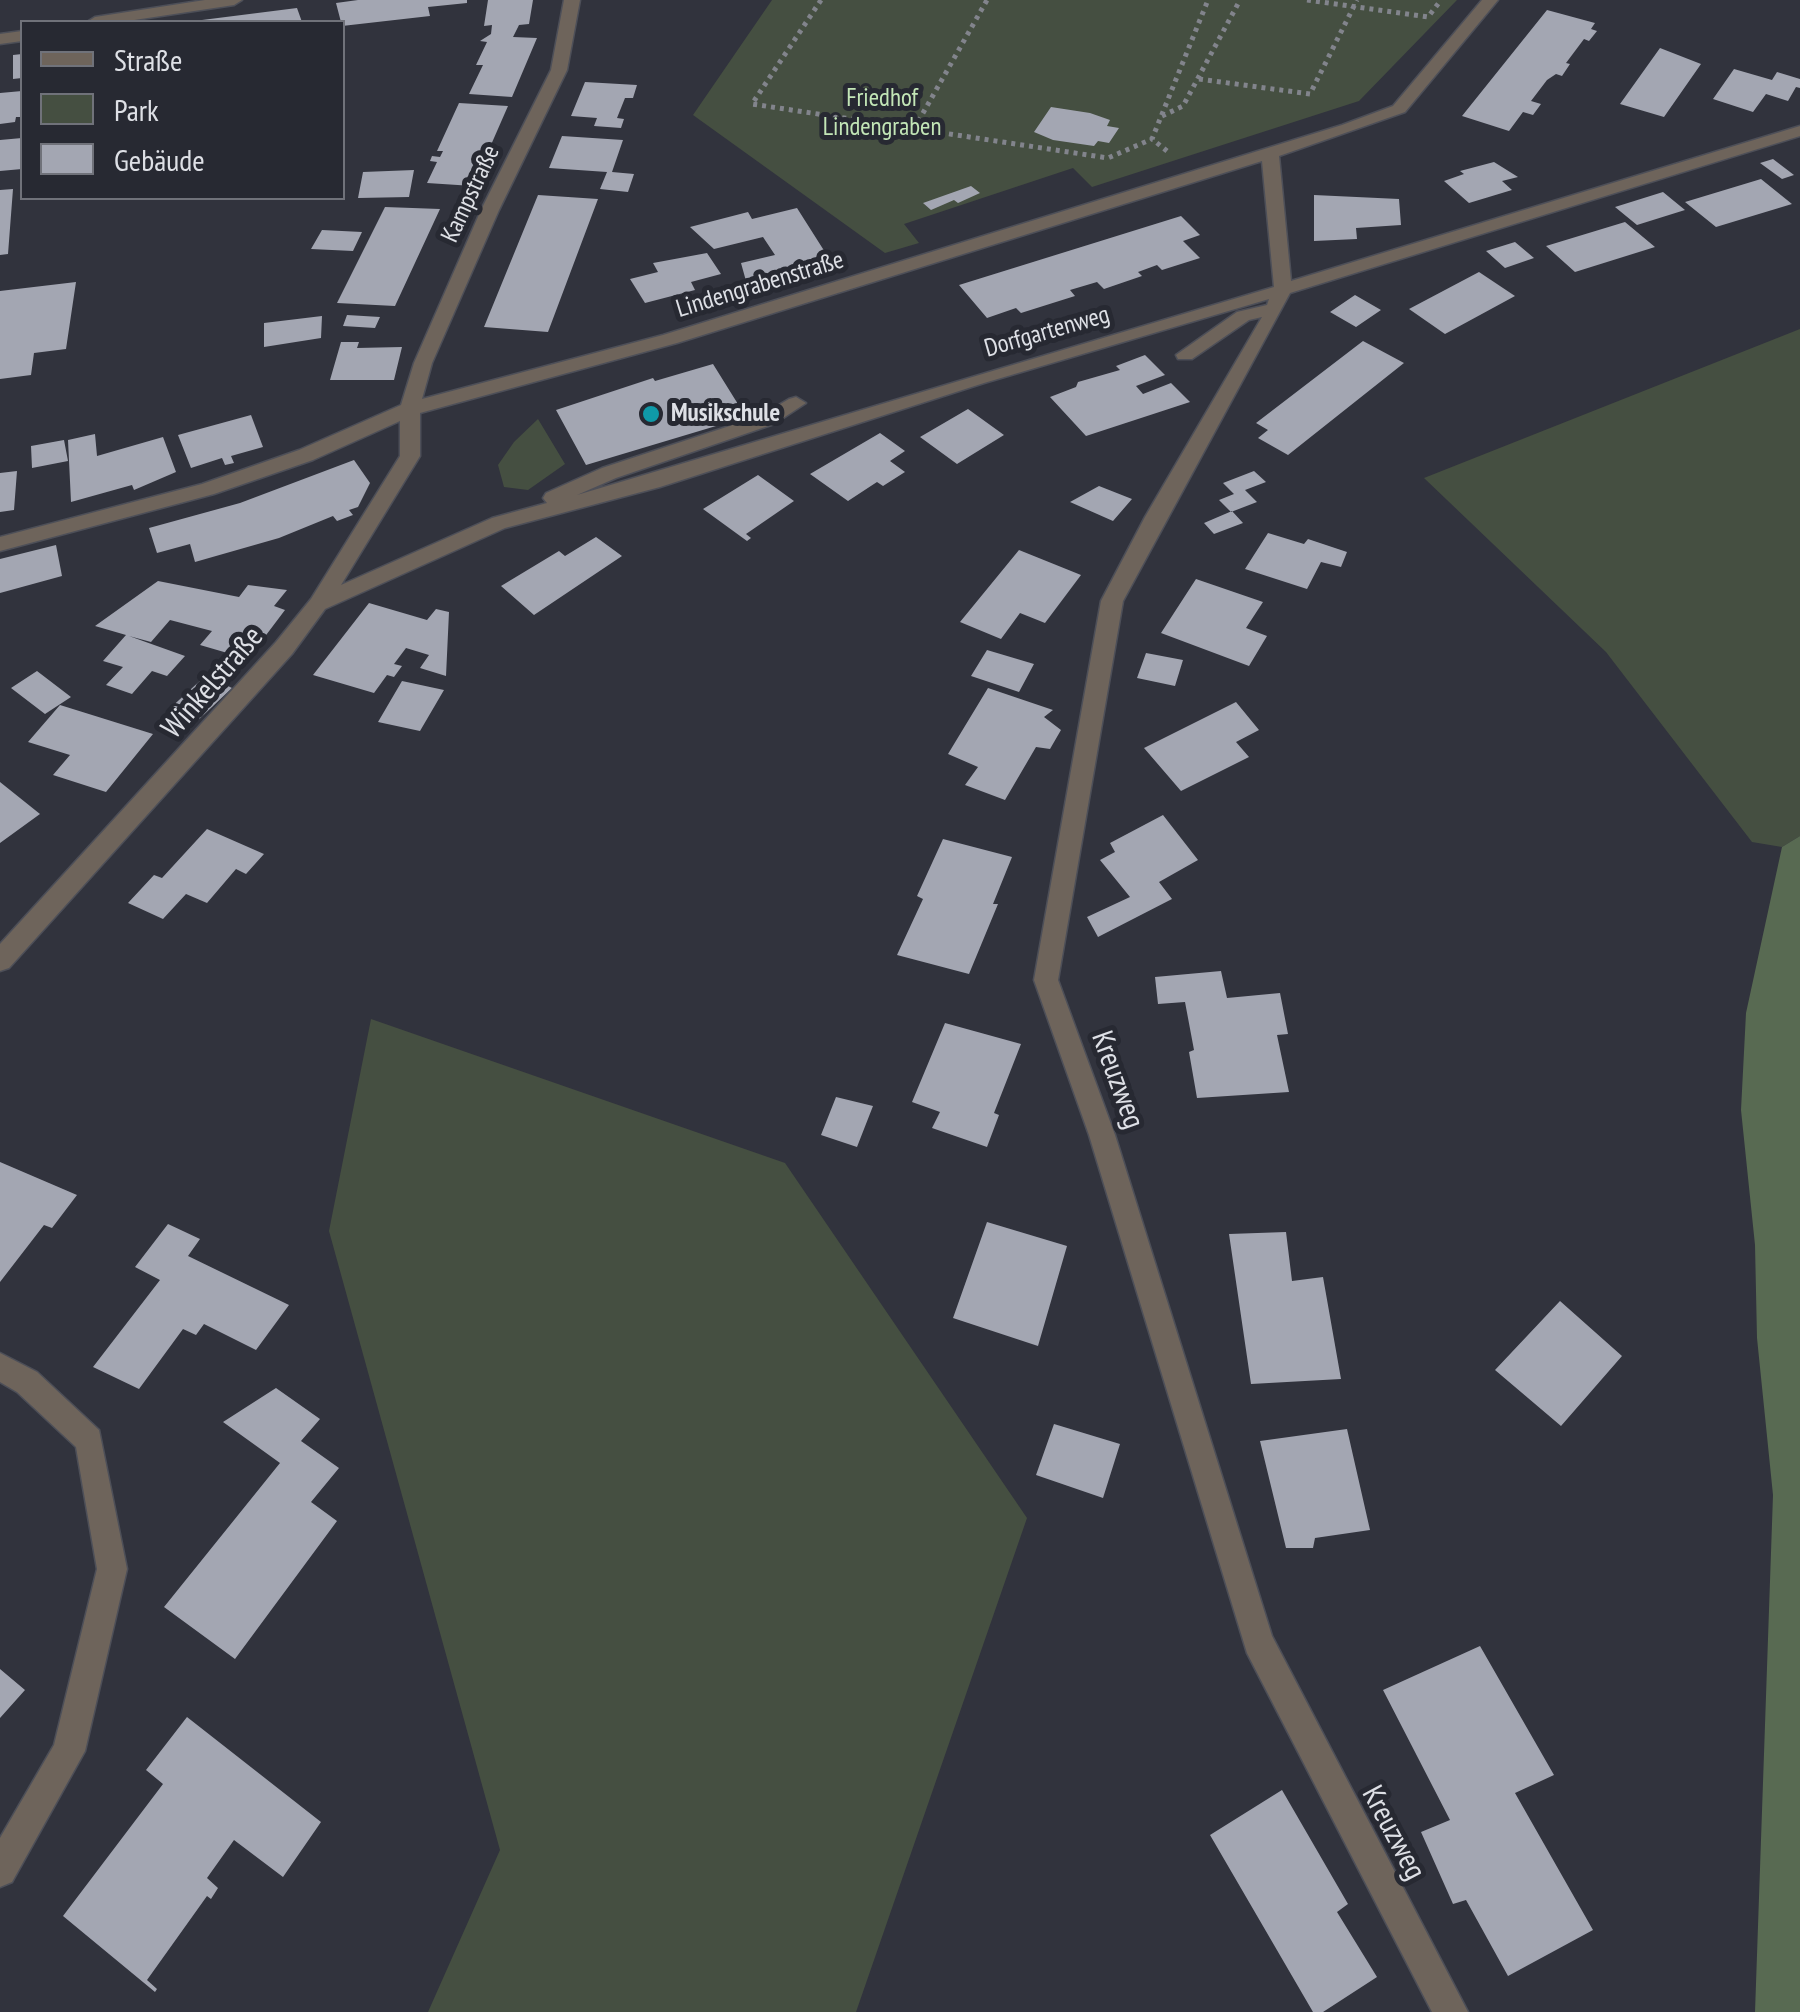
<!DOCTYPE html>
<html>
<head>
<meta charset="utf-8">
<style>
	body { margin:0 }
	#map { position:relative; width:1800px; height:2012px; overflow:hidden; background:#31333d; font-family:"PT Sans Narrow",sans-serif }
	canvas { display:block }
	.legend { position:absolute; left:20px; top:20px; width:325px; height:180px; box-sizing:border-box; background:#272932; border:2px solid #70727a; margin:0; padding:12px 18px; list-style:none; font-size:30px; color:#dee0e6 }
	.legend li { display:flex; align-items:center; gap:20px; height:50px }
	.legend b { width:50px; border:2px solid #70727a }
</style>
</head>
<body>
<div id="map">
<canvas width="1800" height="2012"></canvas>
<ul class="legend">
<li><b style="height:12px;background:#6e645b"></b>Straße</li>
<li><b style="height:28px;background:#454f41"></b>Park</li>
<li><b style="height:28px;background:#a3a6b2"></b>Gebäude</li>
</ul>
</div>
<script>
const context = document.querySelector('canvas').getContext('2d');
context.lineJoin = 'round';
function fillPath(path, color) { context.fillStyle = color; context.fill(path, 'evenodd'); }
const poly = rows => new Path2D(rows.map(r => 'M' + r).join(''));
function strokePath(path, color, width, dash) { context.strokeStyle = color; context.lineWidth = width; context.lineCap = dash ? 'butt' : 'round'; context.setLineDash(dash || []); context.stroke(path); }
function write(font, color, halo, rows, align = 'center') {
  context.font = font + ' "PT Sans Narrow",sans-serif'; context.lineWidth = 10; context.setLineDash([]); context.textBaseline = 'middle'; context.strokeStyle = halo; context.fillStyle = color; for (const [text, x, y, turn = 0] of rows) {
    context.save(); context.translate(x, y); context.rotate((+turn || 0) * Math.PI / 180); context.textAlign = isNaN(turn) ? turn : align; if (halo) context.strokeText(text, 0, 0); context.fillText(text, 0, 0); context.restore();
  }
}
fillPath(poly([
	[772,0,1457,0,1359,101,1092,187,1073,168,904,224,919,243,885,253,693,115],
	[1800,329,1800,836,1782,847,1752,842,1606,652,1424,478],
	[538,419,565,464,528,490,504,487,498,465,514,442],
	[371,1019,785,1163,1027,1518,856,2012,428,2012,500,1850,329,1231]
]), '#454f41');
fillPath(poly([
	[1800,836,1800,2012,1755,2012,1773,1495,1757,1338,1755,1245,1741,1110,1746,1013,1782,847]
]), '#586a52');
fillPath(poly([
	[358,0,467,0,467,3,428,7,430,16,342,26,336,3],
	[488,0,533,0,529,24,519,25,513,37,537,38,512,97,469,94,483,65,476,65,487,42,480,41,491,34,492,25,484,26],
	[297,8,302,22,202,22,202,20],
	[1547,10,1595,23,1591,29,1597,31,1589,41,1584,39,1566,63,1570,64,1562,76,1556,74,1547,80,1531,101,1541,104,1533,115,1523,112,1509,131,1462,116],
	[1660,48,1701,64,1664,117,1620,104],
	[22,54,22,78,13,79,13,55],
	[1734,69,1772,80,1777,72,1800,79,1800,88,1796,87,1788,101,1766,94,1753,112,1713,99],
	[585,82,637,85,633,98,625,98,617,118,624,119,621,128,594,126,597,118,571,116],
	[22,91,22,117,16,117,15,122,0,124,0,93],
	[459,103,508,106,473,186,427,183,437,162,430,161,432,156,440,157,443,151,437,151],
	[1051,107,1090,113,1110,120,1107,126,1119,128,1109,143,1098,141,1094,146,1053,140,1034,132],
	[562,136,623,140,612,172,634,174,628,192,600,189,607,172,549,168],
	[22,138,22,169,0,171,0,140],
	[1773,159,1794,175,1782,179,1760,163],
	[1494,162,1518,177,1502,181,1512,190,1469,203,1444,181,1464,174,1460,171],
	[414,170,409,197,358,198,363,172],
	[1761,179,1792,204,1716,227,1685,202],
	[971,186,980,193,958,203,954,200,931,210,923,203],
	[13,189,8,254,0,255,0,190],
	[1663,192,1685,210,1637,225,1615,207],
	[538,195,598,199,548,332,484,327],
	[1314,195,1399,199,1401,225,1356,228,1357,239,1314,241],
	[385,207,440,209,395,306,337,303],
	[797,208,830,260,746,281,741,263,775,255,763,237,714,249,690,227,748,212,752,219],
	[1181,216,1200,235,1183,241,1200,258,1162,270,1157,265,1138,272,1142,276,1104,289,1097,282,1070,290,1075,296,1021,313,1016,308,987,318,959,285],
	[1625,222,1655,247,1575,272,1546,246],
	[322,230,362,232,353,251,311,249],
	[1515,242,1534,258,1505,268,1486,251],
	[707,253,721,274,691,282,695,290,645,303,630,279,658,272,653,263],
	[1479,272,1515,296,1445,334,1409,309],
	[76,282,66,349,34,353,31,375,0,379,0,291],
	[1355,295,1381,310,1356,327,1330,312],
	[347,315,380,317,375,328,343,326],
	[322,316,321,338,264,347,264,323],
	[1363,341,1404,363,1288,455,1258,438,1268,430,1256,423],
	[341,342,359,342,357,348,402,347,394,380,330,380],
	[1145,355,1165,375,1136,386,1143,394,1171,383,1190,402,1086,436,1050,397,1076,387,1078,382,1120,370,1116,366],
	[713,364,746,417,586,465,556,410,653,378,655,381],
	[968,409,1004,435,957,464,920,437],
	[251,415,263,447,231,456,234,463,225,465,222,458,191,468,178,435],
	[880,433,905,451,890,461,905,472,883,486,877,482,848,501,810,474],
	[95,434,97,456,163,437,176,472,134,490,132,485,71,502,68,440],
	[64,440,68,461,32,468,31,446],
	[354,460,370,483,358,507,349,510,353,515,337,521,333,516,279,538,195,562,190,544,157,553,149,528,240,503],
	[17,471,14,510,0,512,0,473],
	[1254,471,1266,482,1245,490,1257,502,1231,512,1219,500,1234,494,1223,483],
	[758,475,794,501,746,534,751,538,747,541,703,509],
	[1099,486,1132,499,1113,521,1070,502],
	[1232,511,1243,523,1214,534,1204,523],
	[1268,533,1304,544,1308,539,1347,552,1341,567,1321,562,1307,589,1245,569],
	[596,537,622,556,534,615,501,586,559,551,565,556],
	[56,545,62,576,0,593,0,559],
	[1019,550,1081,575,1045,623,1020,613,1001,639,960,622],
	[1196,579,1263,602,1246,628,1267,636,1249,666,1161,633],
	[158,581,239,597,248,585,287,590,274,606,285,610,248,659,200,645,212,631,170,620,151,642,129,636,185,656,167,676,152,671,132,694,106,685,123,667,103,661,126,635,95,626],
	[369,603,427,620,436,609,449,612,446,676,420,668,429,655,406,648,394,664,402,666,394,677,387,675,374,693,313,675],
	[987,650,1034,664,1019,692,971,676],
	[1146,653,1183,660,1175,686,1137,678],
	[37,671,71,697,45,714,11,688],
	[210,677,232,688,192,726,166,712,203,678],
	[402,681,444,690,420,731,378,722],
	[988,688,1053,710,1044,717,1061,730,1050,749,1036,747,1005,800,965,785,978,767,948,754],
	[1236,702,1259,730,1236,742,1249,757,1181,791,1144,748],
	[60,705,153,734,106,792,53,775,70,755,28,742],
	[0,782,40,814,0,843],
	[1163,815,1198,860,1159,882,1172,899,1098,937,1087,917,1130,897,1100,860,1115,852,1110,843],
	[207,829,264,854,246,874,236,869,207,903,186,894,163,919,128,903,154,875,162,878],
	[943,839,1012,857,993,904,998,904,969,974,897,955,923,899,917,896],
	[1221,971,1227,998,1280,993,1288,1034,1277,1035,1289,1092,1197,1098,1189,1052,1194,1050,1185,1002,1158,1004,1155,977],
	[945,1023,1021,1044,994,1113,999,1115,987,1147,932,1128,940,1112,912,1102],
	[836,1097,873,1106,857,1147,821,1135],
	[0,1162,77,1195,52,1228,44,1225,0,1282],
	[987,1222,1067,1246,1038,1346,953,1318],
	[168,1224,200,1239,188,1256,289,1305,256,1350,204,1324,196,1335,183,1329,139,1389,93,1367,160,1280,135,1267],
	[1286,1232,1292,1281,1323,1277,1341,1379,1251,1384,1229,1234],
	[1560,1301,1622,1356,1561,1426,1495,1370],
	[276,1388,320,1419,301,1441,339,1468,311,1502,337,1521,235,1659,164,1607,280,1463,223,1422],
	[1054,1424,1120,1444,1103,1498,1036,1475],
	[1347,1429,1370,1530,1315,1538,1313,1548,1286,1548,1260,1441],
	[1480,1646,1554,1775,1515,1793,1593,1930,1508,1976,1466,1900,1453,1904,1421,1832,1450,1820,1383,1690],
	[0,1669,25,1690,0,1718],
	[187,1717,321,1822,283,1877,234,1840,207,1878,218,1888,211,1899,207,1896,147,1980,157,1989,155,1992,63,1916,163,1784,146,1770],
	[1282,1790,1348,1904,1337,1912,1377,1977,1323,2012,1313,2012,1210,1835]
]), '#a3a6b2');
const minor = poly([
	[205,0,242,0,234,5,121,22,87,22,95,17,205,0],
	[564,0,580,0,567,70,499,210,432,363,422,399,663,335,1342,125,1393,106,1482,0,1498,0,1405,112,1279,156,1291,281,1800,126,1800,136,1290,293,1123,601,1058,980,1115,1135,1272,1636,1468,2012,1432,2012,1247,1653,1089,1135,1034,980,1101,601,1145,517,1262,317,1249,320,1192,359,1178,359,1176,355,1237,312,1267,305,1269,299,984,383,660,487,505,528,325,609,292,654,9,968,0,971,0,944,276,642,311,599,400,456,400,421,313,460,214,494,0,551,0,537,202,484,299,450,401,405,414,363,481,210,551,70,564,0],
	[1262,161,1274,287,577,495,616,478,774,424,806,403,796,397,789,399,760,416,602,468,546,493,543,498,547,503,492,518,341,585,420,456,420,413,677,343,1262,161],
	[22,31,22,41,0,44,0,34,22,31],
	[0,1353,37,1372,99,1430,127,1569,85,1751,12,1882,0,1887,0,1838,54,1745,97,1569,76,1447,17,1392,0,1382,0,1353]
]);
strokePath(minor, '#4d4f58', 3);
strokePath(poly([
	[821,0,752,104,1108,158,1152,139],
	[1307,0,1428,17,1441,0],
	[1199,79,1310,94,1357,0],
	[1162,116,1183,106,1240,0],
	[914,129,987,0],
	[1167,151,1152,139,1208,0]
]), '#82848c', 5, [4, 5]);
fillPath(minor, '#6e645b');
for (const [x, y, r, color] of [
	[651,414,10,"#0f9aa8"]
]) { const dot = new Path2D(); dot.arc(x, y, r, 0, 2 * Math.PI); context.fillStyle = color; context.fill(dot); strokePath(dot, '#272932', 4); }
write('25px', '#c3e6b7', '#272932', [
	["Friedhof",882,99],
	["Lindengraben",882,128]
]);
write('25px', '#dee0e6', '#272932', [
	["Kampstraße",471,194,-65],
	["Lindengrabenstraße",760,285,-17],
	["Dorfgartenweg",1047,332,-16]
]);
write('bold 25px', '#dee0e6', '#272932', [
	["Musikschule",671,414]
], 'left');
write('30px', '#dee0e6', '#272932', [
	["Winkelstraße",213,683,-49],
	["Kreuzweg",1117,1080,70],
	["Kreuzweg",1393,1833,62]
]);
</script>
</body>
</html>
